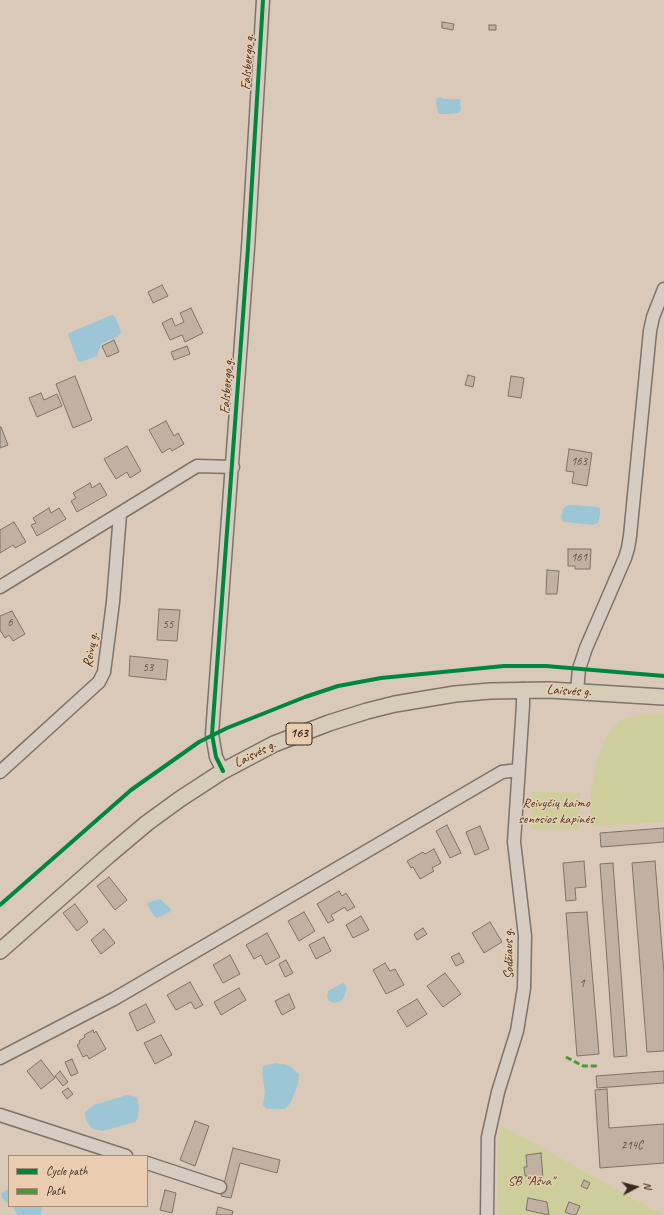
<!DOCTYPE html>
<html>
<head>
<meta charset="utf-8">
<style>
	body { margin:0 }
	#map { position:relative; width:664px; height:1215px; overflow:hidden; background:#dac9b8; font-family:Caveat,sans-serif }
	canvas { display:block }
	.legend { position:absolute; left:8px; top:1155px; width:140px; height:52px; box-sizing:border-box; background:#eacdb1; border:1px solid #a48c76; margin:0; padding:5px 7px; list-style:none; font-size:12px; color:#3b2a1e }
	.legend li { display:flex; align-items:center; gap:8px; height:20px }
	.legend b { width:20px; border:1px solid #a48c76 }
	.north { position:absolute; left:616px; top:1167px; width:40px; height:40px; -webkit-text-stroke:3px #eacdb1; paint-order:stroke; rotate:83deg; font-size:11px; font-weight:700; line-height:16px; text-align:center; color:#3b2a1e }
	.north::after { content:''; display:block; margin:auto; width:14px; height:18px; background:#3b2a1e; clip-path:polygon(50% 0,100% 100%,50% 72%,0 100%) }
</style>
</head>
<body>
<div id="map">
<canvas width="664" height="1215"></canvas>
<ul class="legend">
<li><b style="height:5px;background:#00873e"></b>Cycle path</li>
<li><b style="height:5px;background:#51953d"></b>Path</li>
</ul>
<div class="north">N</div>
</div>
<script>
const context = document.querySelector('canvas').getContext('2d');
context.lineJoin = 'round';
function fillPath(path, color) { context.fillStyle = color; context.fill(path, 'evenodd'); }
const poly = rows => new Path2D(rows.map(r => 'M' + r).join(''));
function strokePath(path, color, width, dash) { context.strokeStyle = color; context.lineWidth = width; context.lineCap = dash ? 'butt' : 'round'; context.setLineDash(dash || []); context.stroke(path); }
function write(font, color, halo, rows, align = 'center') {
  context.font = font + ' Caveat,sans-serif'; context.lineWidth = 3; context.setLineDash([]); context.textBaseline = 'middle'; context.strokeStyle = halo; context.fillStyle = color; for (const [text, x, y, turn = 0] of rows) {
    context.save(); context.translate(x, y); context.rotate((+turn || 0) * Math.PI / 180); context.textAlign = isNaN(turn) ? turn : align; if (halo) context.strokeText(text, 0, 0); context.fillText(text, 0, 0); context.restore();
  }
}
fillPath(poly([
	[664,714,664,822,591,826,591,789,597,762,605,739,619,720,638,715],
	[532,792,580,793,579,830,531,829],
	[501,1125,641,1203,664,1215,498,1215,497,1147]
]), '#cdce9c');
fillPath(poly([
	[440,97,445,99,460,99,461,110,458,113,450,114,440,114,438,112,436,102,437,98],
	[113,315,115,317,121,331,120,334,118,336,101,344,97,356,81,362,78,361,68,335,69,333,109,316],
	[572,505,599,507,600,509,600,514,598,523,594,525,564,522,561,518,563,509,566,506],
	[160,899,168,906,171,910,170,912,157,918,154,916,147,904,147,903],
	[344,983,346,986,346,991,344,997,341,1001,334,1003,329,1001,327,997,328,991,341,984],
	[276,1063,283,1064,291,1067,299,1074,298,1084,291,1102,285,1109,267,1109,263,1105,265,1093,262,1072,263,1066],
	[127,1095,137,1097,139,1106,138,1118,135,1122,103,1131,97,1130,91,1128,86,1120,85,1112,88,1109,94,1105],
	[9,1189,9,1204,2,1198,1,1193],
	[12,1206,42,1206,41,1215,18,1215]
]), '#9cc6d5');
const building = poly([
	[442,22,454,24,453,30,442,28,442,22],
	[489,25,496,25,496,30,489,30,489,25],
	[162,285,168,296,153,303,148,292,162,285],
	[191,308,203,333,185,342,182,335,170,340,162,323,172,318,175,326,184,322,180,313,191,308],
	[114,340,119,352,107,357,102,346,114,340],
	[187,346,190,354,174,360,171,352,187,346],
	[468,375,475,377,473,387,465,385,468,375],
	[75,376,92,420,73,428,56,384,75,376],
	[511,376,524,378,521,398,508,396,511,376],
	[41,393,44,400,57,394,62,406,37,417,29,398,41,393],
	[166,421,174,436,178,433,184,444,172,451,170,448,162,453,149,430,166,421],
	[0,427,1,427,8,445,0,448,0,427],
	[127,446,141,471,130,478,127,472,116,479,104,459,127,446],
	[569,449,592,453,587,486,572,483,574,472,566,471,569,449],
	[90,483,92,488,100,483,107,495,77,512,71,501,76,498,73,493,90,483],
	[49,508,51,513,59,508,66,519,37,536,31,525,36,523,33,518,49,508],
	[14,522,26,542,15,548,13,545,0,553,0,530,14,522],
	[568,549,591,549,590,569,575,569,575,566,568,566,568,549],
	[547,570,559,571,557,594,546,594,547,570],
	[159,609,180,610,177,641,157,640,159,609],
	[12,611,25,634,13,641,9,635,5,638,0,630,0,616,12,611],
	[130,656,168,660,166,680,129,676,130,656],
	[447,825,461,853,450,858,436,831,447,825],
	[480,826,489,849,475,855,466,832,480,826],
	[664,828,664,842,601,847,600,833,664,828],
	[434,849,441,863,432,868,434,871,420,879,413,867,411,868,407,861,423,852,425,854,434,849],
	[584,861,586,887,575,888,576,900,566,901,563,863,584,861],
	[655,861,664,973,664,1051,647,1052,632,863,655,861],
	[613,863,627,1056,614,1057,600,864,613,863],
	[109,877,127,900,115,910,97,886,109,877],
	[339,891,342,896,346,893,355,907,347,911,345,907,331,915,334,920,328,923,317,904,339,891],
	[75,904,88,922,77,931,63,913,75,904],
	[304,912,315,931,299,941,288,921,304,912],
	[587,912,599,1054,577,1056,566,913,587,912],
	[361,916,369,930,353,938,346,925,361,916],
	[490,922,502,942,484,953,472,933,490,922],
	[423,928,427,934,417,940,414,934,423,928],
	[104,929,115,943,101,954,91,940,104,929],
	[267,933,280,957,266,965,261,955,254,959,246,945,267,933],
	[324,937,331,951,316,959,309,945,324,937],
	[459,953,464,962,456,966,451,957,459,953],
	[230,955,240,974,223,983,213,965,230,955],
	[286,960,293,973,285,977,279,964,286,960],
	[385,963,390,971,395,969,404,985,386,994,373,970,385,963],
	[445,973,461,994,443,1007,427,986,445,973],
	[190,982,203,1005,195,1009,191,1002,176,1010,167,995,190,982],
	[239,988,246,1000,221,1015,214,1002,239,988],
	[289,994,295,1008,282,1015,275,1001,289,994],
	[417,999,427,1014,407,1027,397,1011,417,999],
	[146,1004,155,1022,137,1031,129,1013,146,1004],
	[93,1030,94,1033,96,1031,106,1049,89,1059,87,1055,83,1057,77,1045,80,1043,79,1041,85,1037,84,1035,93,1030],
	[161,1035,172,1055,155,1064,144,1043,161,1035],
	[72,1059,78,1073,71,1076,65,1062,72,1059],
	[41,1060,55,1078,41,1089,27,1071,41,1060],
	[60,1071,68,1082,63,1086,55,1076,60,1071],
	[664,1071,664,1083,597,1088,596,1076,664,1071],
	[68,1088,73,1094,67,1099,62,1092,68,1088],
	[607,1089,609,1128,664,1124,664,1163,600,1168,595,1090,607,1089],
	[195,1121,209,1126,195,1166,180,1160,195,1121],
	[233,1148,280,1160,277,1173,240,1163,231,1198,221,1196,233,1148],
	[541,1153,543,1178,528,1180,528,1176,525,1176,524,1167,527,1167,526,1155,541,1153],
	[584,1180,590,1183,587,1189,581,1186,584,1180],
	[165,1190,176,1193,172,1213,160,1210,165,1190],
	[528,1198,547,1202,549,1215,526,1210,528,1198],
	[569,1202,580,1206,576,1215,572,1215,565,1212,569,1202],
	[218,1207,233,1211,232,1215,216,1215,218,1207]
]);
fillPath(building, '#c0b1a2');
strokePath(building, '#7e7368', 1);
const minor = poly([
	[0,587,197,466,233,467],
	[577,691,579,669,586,648,625,558,628,548,630,536,650,331,653,317,664,289],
	[223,771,216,757,212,734,248,248,263,0],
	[0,772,99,682,104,672,113,602,120,514],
	[0,1058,114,999,502,772,518,770],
	[0,1115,126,1156],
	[147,1163,220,1187],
	[487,1215,488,1137,498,1092,517,1031,524,988,525,936,514,842,523,705,523,689]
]);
const major = poly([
	[0,951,109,855,147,823,180,799,223,771,274,744,329,723,367,711,395,704,455,694,490,691,549,690,664,697]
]);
strokePath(minor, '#7e7368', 15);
strokePath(major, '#7e7368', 18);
strokePath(minor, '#d7ccc2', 12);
strokePath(major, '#d7ccb8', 15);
strokePath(poly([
	[566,1057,583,1066,597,1066]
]), '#51953d', 3, [6, 3]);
strokePath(poly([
	[223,771,216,757,212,734,248,248,263,0],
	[0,905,131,790,199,742,227,728,305,697,338,686,381,678,504,666,546,666,664,676]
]), '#00873e', 4);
write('12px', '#5d4c40', null, [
	["163",579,462],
	["161",579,558],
	["6",10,623],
	["55",168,625],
	["53",148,668],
	["1",582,984],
	["214C",632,1146]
]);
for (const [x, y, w] of [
	[299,734,26]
]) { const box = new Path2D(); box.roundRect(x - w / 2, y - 11, w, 22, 3); context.fillStyle = '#eacdb1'; context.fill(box); strokePath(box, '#3b2a1e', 1); }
write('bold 13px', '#3b2a1e', null, [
	["163",299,734]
]);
write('14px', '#3b2a1e', '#eacdb1', [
	["Falsbergo g.",248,62,-86],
	["Falsbergo g.",227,386,-86],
	["Reivų g.",91,650,-80],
	["Laisvės g.",569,691,3],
	["Laisvės g.",255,754,-27],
	["Sodžiaus g.",509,954,-91]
]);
write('14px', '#483b28', '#eacdb1', [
	["Reivyčių kaimo",556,803],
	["senosios kapinės",556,819],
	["SB \"Ašva\"",531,1181]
]);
</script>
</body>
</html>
